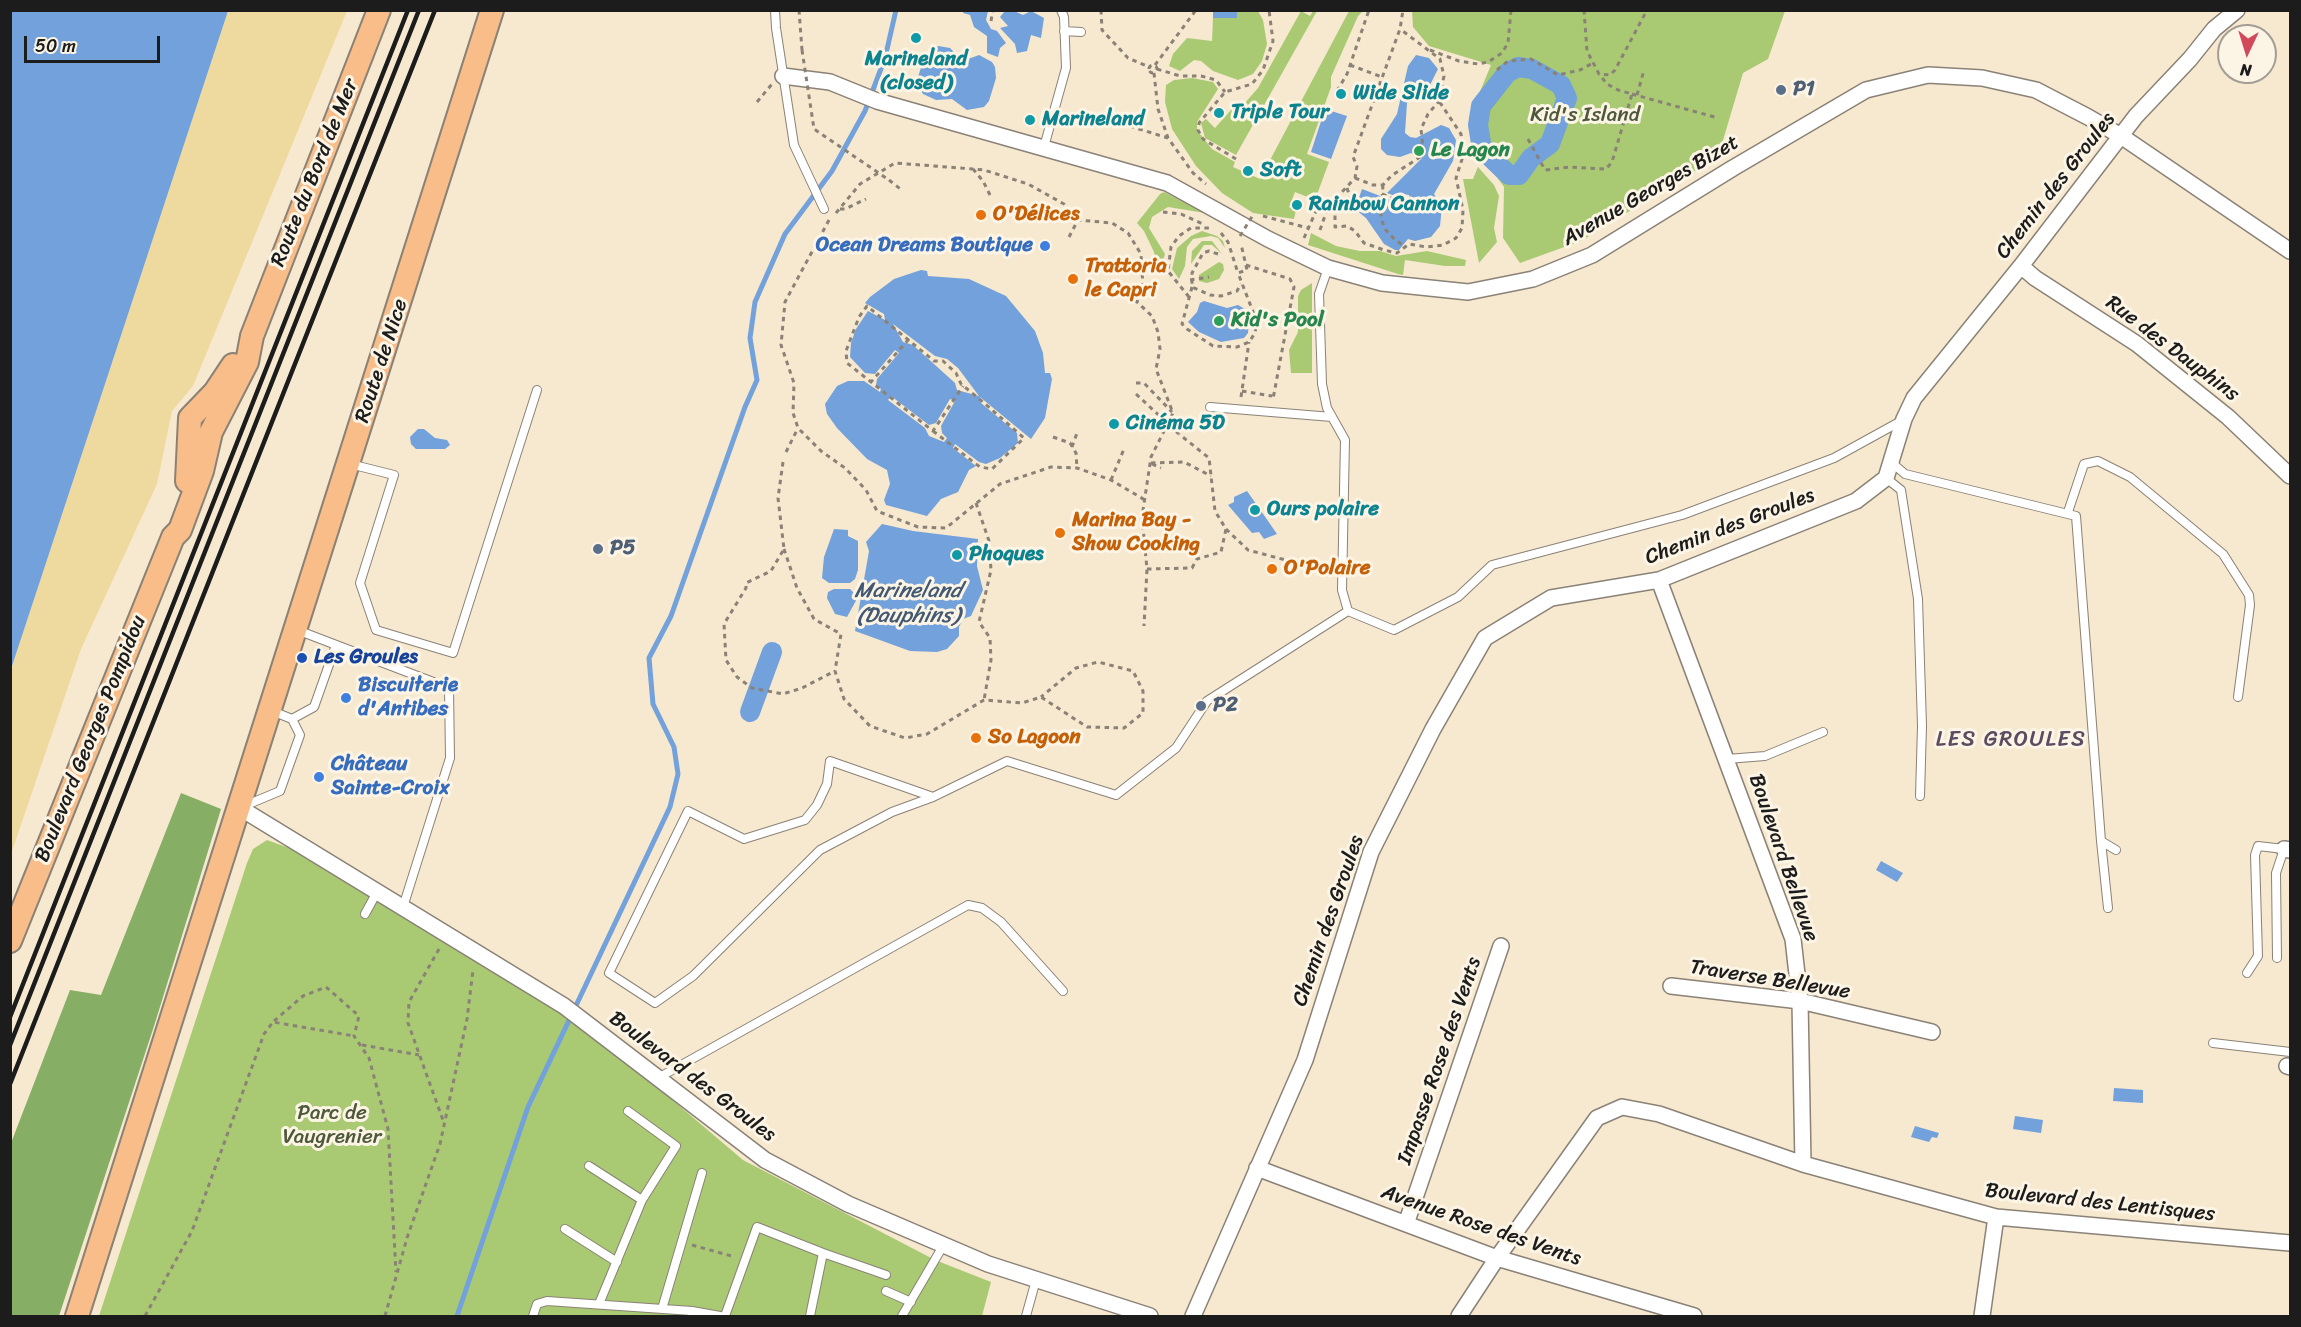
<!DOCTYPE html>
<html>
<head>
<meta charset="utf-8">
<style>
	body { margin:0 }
	#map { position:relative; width:2301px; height:1327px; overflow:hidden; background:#f7e8d0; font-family:Sriracha,sans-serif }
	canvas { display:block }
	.frame { position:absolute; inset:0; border:12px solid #1c1c1c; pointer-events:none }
	.north { position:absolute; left:2217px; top:24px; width:60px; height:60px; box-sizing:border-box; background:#fcf5e5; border:2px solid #a29e95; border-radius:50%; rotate:184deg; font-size:16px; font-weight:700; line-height:24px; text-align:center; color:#1c1c1c }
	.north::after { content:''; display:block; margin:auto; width:21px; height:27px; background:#d1495b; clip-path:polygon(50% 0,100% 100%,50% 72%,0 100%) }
	.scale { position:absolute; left:24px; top:36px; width:136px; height:27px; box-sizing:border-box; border:3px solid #1c1c1c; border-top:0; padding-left:8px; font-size:18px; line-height:21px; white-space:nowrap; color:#1c1c1c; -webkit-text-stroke:4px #fcf5e5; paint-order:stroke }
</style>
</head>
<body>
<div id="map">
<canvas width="2301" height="1327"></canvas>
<div class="frame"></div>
<div class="north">N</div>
<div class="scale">50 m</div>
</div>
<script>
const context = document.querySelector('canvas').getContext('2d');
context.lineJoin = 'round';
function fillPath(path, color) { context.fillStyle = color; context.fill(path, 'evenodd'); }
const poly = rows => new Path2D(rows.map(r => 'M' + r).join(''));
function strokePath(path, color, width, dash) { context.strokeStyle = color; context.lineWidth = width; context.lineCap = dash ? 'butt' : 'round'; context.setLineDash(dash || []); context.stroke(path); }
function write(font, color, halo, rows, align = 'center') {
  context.font = font + ' Sriracha,sans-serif'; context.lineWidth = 6; context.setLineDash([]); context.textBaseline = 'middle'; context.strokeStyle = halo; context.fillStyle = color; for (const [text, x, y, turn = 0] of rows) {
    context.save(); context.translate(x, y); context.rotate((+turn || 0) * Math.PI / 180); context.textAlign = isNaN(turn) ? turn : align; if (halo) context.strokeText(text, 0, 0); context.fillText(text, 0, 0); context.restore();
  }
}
fillPath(poly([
	[1237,11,1258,11,1263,20,1267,44,1262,61,1253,74,1238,80,1213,71,1201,61,1194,60,1180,71,1169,66,1173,54,1187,38,1212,41,1213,18,1236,18],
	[1301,11,1310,16,1313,11,1317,11,1236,155,1205,138,1201,123,1206,119,1215,128,1231,110,1244,104,1258,88],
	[1349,11,1363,11,1358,16,1331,77,1331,87,1307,154,1329,162,1315,200,1295,192,1289,207,1296,210,1294,219,1253,213,1222,193,1196,166,1172,129,1165,102,1166,85,1174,80,1192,78,1213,82,1218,89,1197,122,1197,130,1212,149,1235,162,1233,167,1260,179],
	[1412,11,1412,10,1785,11,1768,59,1743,73,1718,157,1581,241,1520,263,1503,238,1504,187,1475,147,1469,118,1491,65,1429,46,1413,27],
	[1478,167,1494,185,1499,196,1494,228,1497,242,1479,263,1463,179,1473,179],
	[1164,192,1205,213,1168,207,1152,217,1149,228,1165,254,1158,275,1154,252,1144,231,1137,223,1160,194],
	[1202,231,1217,236,1223,241,1225,248,1218,238,1211,236,1193,239,1187,247,1185,266,1179,279,1172,269,1177,248,1191,236],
	[1311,233,1336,246,1360,251,1380,251,1396,256,1427,251,1466,260,1465,266,1445,266,1405,260,1403,275,1398,274,1308,245],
	[1202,241,1212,241,1222,254,1212,245,1204,245,1191,264,1192,251],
	[1219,262,1223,264,1224,270,1219,279,1207,283,1199,281,1199,275],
	[1312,283,1312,373,1291,373,1289,350,1298,332,1298,296,1301,290],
	[267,840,289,848,570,1013,743,1160,935,1260,991,1282,982,1316,99,1316,247,863,253,849]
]), '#a9ca73');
fillPath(poly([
	[181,793,221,809,155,1023,59,1316,11,1316,11,1143,70,990,101,995]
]), '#86ae65');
fillPath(poly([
	[228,11,347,11,193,386,172,411,157,484,81,649,11,854,11,669]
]), '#eeda9e');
fillPath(poly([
	[11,10,228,11,11,669,10,11],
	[964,11,988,11,986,20,991,29,997,31,1006,43,1000,48,998,57,987,53,987,36,974,27,970,15,963,13],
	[1005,11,1014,11,1023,15,1031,11,1044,18,1041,38,1031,35,1027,51,1017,53,1015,44,1000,28,1008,26,1000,17],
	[1213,11,1237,11,1237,18,1213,18],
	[938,46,950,48,956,54,971,58,979,55,992,62,995,67,996,78,989,101,984,107,967,110,952,99,936,100,923,94,919,87,918,77,924,58,931,48],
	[1416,55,1429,58,1438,69,1428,89,1428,101,1418,95,1407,103,1405,133,1410,137,1416,138,1441,125,1449,128,1456,140,1453,161,1434,194,1442,206,1440,226,1431,237,1415,241,1408,239,1399,250,1395,250,1384,244,1366,218,1355,209,1362,189,1396,202,1401,209,1407,209,1411,205,1409,195,1403,194,1398,197,1387,193,1422,158,1411,153,1400,157,1387,155,1381,149,1381,139,1397,114,1408,66],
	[1325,109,1347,116,1331,159,1311,152],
	[921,270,927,271,928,276,969,279,1006,296,1035,331,1043,353,1045,373,1050,373,1052,379,1045,418,1031,439,980,397,981,403,1017,433,1018,443,1000,458,986,464,979,462,955,444,953,448,976,466,969,470,958,492,941,499,927,516,886,505,884,500,890,484,887,470,867,459,837,428,827,414,825,404,837,386,848,381,864,381,880,392,881,389,876,385,877,379,899,353,895,350,875,374,865,373,850,357,851,343,856,329,868,311,885,320,884,314,865,303,870,297,894,279],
	[893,324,935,356,947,359,958,368,979,396,957,390,955,383,913,345,903,342],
	[891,396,929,425,936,423,950,399,955,401,941,426,942,433,947,438,944,442,929,436,925,428,888,400],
	[1204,301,1227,308,1238,305,1245,309,1249,319,1248,333,1244,338,1221,342,1199,332,1188,322,1197,312,1200,303],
	[418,429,424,429,435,438,447,440,450,445,445,449,416,449,411,444,410,437],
	[1247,491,1259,508,1277,534,1264,539,1259,532,1252,533,1228,505,1234,502,1234,497],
	[882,524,913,531,978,539,977,566,983,590,971,616,963,619,959,627,959,636,947,649,937,652,910,651,855,631,869,551,866,542],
	[834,529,848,530,848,536,858,541,858,570,855,579,850,583,829,583,822,578,824,557],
	[834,589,850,589,858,597,847,617,835,614,827,598,828,592],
	[1881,861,1903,873,1897,882,1876,870],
	[2114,1088,2143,1090,2143,1103,2113,1101],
	[2015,1116,2043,1120,2041,1133,2013,1129],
	[1915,1126,1939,1133,1937,1138,1932,1137,1929,1142,1911,1137]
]), '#72a1db');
strokePath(poly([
	[457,1316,528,1107,670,807,678,774,674,747,653,704,649,658,671,616,745,407,757,380,750,338,755,302,785,234,832,171,865,111,885,58,896,10]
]), '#72a1db', 5);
strokePath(poly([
	[1518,67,1532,69,1561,85,1567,98,1550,144,1531,158,1519,175,1509,175,1482,149,1478,125,1481,106,1507,73,1518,67],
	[750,712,772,652]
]), '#72a1db', 20);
const lane = poly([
	[775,10,776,28,794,145,824,209],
	[1064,31,1081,32],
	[1044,147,1066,68,1064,17,1061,10],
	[1328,268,1319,294,1322,384,1327,408,1345,440,1342,590,1348,611,1394,630,1458,597,1492,565,1682,515,1834,458,1903,420],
	[1210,407,1332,417],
	[1891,462,1905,474,2076,516,2101,841,2116,850],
	[350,464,394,475,360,583,376,630,453,653,537,390],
	[1886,478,1901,490,1918,599,1922,726,1920,796],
	[2068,512,2084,464,2098,461,2130,477,2223,554,2249,595,2250,605,2238,697],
	[297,630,449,688,450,758,403,907],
	[272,711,292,719,314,707,336,645],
	[1727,759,1765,756,1823,732],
	[933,797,830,761,827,784,817,805,805,820,744,839,688,811,609,973,655,1003,693,976,820,850,892,812,933,797,1007,761,1116,795,1176,748,1207,701,1348,611],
	[244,806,280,791,300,735,292,719],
	[2101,841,2108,908],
	[365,914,377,892],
	[2247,973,2258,956,2255,855,2258,846,2284,849,2276,873,2277,958],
	[2213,1043,2290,1052],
	[658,1078,968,905,982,908,1001,922,1063,991],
	[589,1166,642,1200],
	[565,1229,617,1262],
	[823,1253,886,1275],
	[886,1291,911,1302],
	[599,1304,642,1200,676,1146,628,1111],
	[662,1309,702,1173],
	[692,1311,720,1316],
	[533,1316,537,1304,547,1301,692,1311,692,1316],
	[725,1316,757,1227,823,1253,810,1316],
	[902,1316,943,1246],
	[1026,1316,1036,1280]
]);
const street = poly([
	[783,76,830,82,877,101,1167,183,1268,239,1328,268,1382,283,1468,292,1533,279,1592,255,1733,168,1866,90,1928,75,1982,78,2036,90,2088,117,2121,136,2290,251],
	[2021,266,2035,278,2137,344,2228,417,2290,476],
	[1659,580,1793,939,1800,1001,1803,1164],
	[240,808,564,1006,765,1160,848,1204,988,1264,1150,1316],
	[2284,849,2290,850],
	[1671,986,1800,1001,1932,1032],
	[2287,1066,2290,1067],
	[1257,1168,1497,1258,1694,1316],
	[1406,1224,1501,946],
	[1193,1316,1305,1060,1371,852,1433,729,1485,638,1551,598,1659,580,1856,501,1886,478,1904,419,1914,398,2021,266,2136,116,2190,59,2214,29,2237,10],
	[1459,1316,1497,1258,1597,1118,1622,1107,1659,1114,1803,1164,1996,1217,2290,1243],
	[1982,1316,1996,1217]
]);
const primary = poly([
	[187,481,190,418,215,392,233,365],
	[10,941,173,537,180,530,202,471,211,432,247,362,252,336,379,10],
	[77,1316,492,10]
]);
strokePath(lane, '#8a8276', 10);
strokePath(street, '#8a8276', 18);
strokePath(primary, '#8a8276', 26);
strokePath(poly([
	[799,10,802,50],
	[1101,10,1102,30,1128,58,1149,67],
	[1584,10,1587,51,1599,74,1610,75,1615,70,1647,10],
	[959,12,959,10],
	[991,21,993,10],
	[1430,50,1459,61,1478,64,1488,62,1502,53,1508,43,1511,10],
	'1149 69a4 4 0 1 1 8 0a4 4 0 1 1-8 0Z',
	[1155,65,1196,10],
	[1350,65,1382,77],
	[1157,69,1180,76,1201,76,1216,80,1225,92],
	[1497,70,1508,61,1531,59,1558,75,1580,70,1593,63],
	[1154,73,1158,109,1168,138,1193,173,1206,184],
	[1337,91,1347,74,1369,10],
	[1632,94,1718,118],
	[1637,95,1644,70],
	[757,102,772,84],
	[1104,118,1168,138],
	[1528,139,1545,170,1570,167,1606,169,1612,162,1632,94,1618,90,1607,84,1599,74],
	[1236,159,1203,139,1198,130,1199,123,1225,92,1252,84,1263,70,1273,41,1269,10],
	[1355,178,1373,185,1383,185,1391,176,1420,157,1423,147,1421,129,1428,114,1439,101],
	[889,180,903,191],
	[1383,185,1381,216,1384,228,1395,240,1406,247],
	[1347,188,1350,197,1347,206,1335,212,1335,227,1347,226,1355,231,1364,243,1384,250,1397,253,1409,244,1426,247,1443,245,1456,238,1462,228,1463,210,1456,178,1463,156,1461,134,1439,101,1444,76,1440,59,1400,29],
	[1382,194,1397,200],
	[990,195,983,181,973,169,984,170,1028,184,1064,204,1078,220],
	[840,209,845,209,866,199],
	[1163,212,1181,214,1205,225],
	[836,213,860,184,895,163,973,169],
	[1263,216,1308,228],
	[829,220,785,302,781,345,794,383,793,413,798,428,821,451,845,468,866,490,877,511,918,527,946,528,1000,484,1051,467,1077,468,1111,480,1145,500],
	[1320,230,1328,207],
	[1221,233,1228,242,1238,273],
	[1069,237,1078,220,1112,223,1128,233,1141,254,1143,287,1137,302],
	[1304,238,1316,211,1328,207,1355,178,1357,166,1353,157,1400,29,1403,10],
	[1218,254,1209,251,1203,253,1192,273,1192,287,1210,295,1221,296,1237,291,1241,284],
	[1246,265,1290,279,1294,287,1273,399],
	[1190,280,1209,277],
	[1192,287,1182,324,1187,329,1213,346,1237,347,1249,342,1255,333,1257,322,1238,273,1247,270,1241,244],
	[1110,289,1137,302,1152,316,1158,332,1160,349,1156,369,1173,413,1151,457,1142,517,1147,569,1144,626],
	[1189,297,1168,271,1171,247,1179,236,1191,228,1210,228],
	[870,383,909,339],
	[1136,383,1144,383,1172,412],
	[1242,391,1272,396],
	[1241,397,1249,342],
	[933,431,980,467,992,469,1024,438,983,402,961,384,956,373,943,361,934,361,867,306,859,317,846,351,847,363,933,431,963,386],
	[1053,437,1070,443,1076,453,1077,468],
	[1072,447,1077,433],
	[786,452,798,428],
	[783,462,778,498,784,549,771,571,746,583,746,588,724,624,726,660,737,677,752,688,783,694,802,688,835,671],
	[1151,463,1184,462,1211,476],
	[1152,464,1161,468],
	[1111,480,1124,449],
	[976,503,989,541,991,570,979,622,990,638,991,660,984,700],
	[1226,529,1248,550,1293,562],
	[784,549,797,588,814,619,841,634,835,671,844,699,870,726,905,738,927,734,984,700,1022,703,1041,697,1087,727,1124,728,1143,713,1143,691,1133,671,1098,662,1076,668,1041,697],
	[1147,569,1192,568,1197,559,1221,552,1226,529,1215,511,1209,458,1179,434],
	[439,949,409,1002,408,1023,444,1123],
	[274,1021,303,996,326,987,359,1016,354,1036,369,1058,388,1129,396,1272],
	[362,1045,419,1055],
	[692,1245,735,1257],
	[145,1316,192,1231,264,1034,273,1022,354,1036],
	[385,1316,407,1238,440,1144,467,1019,473,970]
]), '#8a8276', 3, [4.5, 4.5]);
strokePath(lane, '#fff', 8);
strokePath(street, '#fff', 15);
strokePath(primary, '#f8bd89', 22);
strokePath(poly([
	[10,1017,408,10],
	[10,1045,419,10],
	[10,1084,435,10]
]), '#1c1c1c', 4.5);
strokePath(poly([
	[802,50,814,129,889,180],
	[1240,236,1253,215],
	[1136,394,1179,434]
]), '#8a8276', 3, [4.5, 4.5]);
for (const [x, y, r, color] of [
	[916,38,6,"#0f9aa8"],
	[1781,90,6,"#5c6f8a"],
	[1341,94,6,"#0f9aa8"],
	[1219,113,6,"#0f9aa8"],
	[1030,120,6,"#0f9aa8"],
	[1419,151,6,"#2e9e5b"],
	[1248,171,6,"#0f9aa8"],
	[1297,205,6,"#0f9aa8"],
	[981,215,6,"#e8710a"],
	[1045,246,6,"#3f7fe0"],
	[1073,279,6,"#e8710a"],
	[1219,321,6,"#2e9e5b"],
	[1114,424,6,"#0f9aa8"],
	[1255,510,6,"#0f9aa8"],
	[1060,533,6,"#e8710a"],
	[598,549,6,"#5c6f8a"],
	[957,555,6,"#0f9aa8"],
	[1272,569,6,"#e8710a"],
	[302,658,6,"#1a4fb4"],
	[346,698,6,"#3f7fe0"],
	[1201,706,6,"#5c6f8a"],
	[976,738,6,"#e8710a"],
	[319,777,6,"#3f7fe0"]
]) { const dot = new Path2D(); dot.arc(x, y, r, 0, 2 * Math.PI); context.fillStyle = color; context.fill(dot); strokePath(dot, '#fcf5e5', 2); }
write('bold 21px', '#0d838f', '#fcf5e5', [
	["Marineland",916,60,"center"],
	["(closed)",916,84,"center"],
	["Wide Slide",1353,94],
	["Triple Tour",1231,113],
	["Marineland",1042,120],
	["Soft",1260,171],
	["Rainbow Cannon",1309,205],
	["Cinéma 5D",1126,424],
	["Ours polaire",1267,510],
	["Phoques",969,555]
], 'left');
write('bold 21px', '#4e5e75', '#fcf5e5', [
	["P1",1793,90],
	["P5",610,549],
	["P2",1213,706]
], 'left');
write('21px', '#4d593a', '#fcf5e5', [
	["Kid's Island",1585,116],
	["Parc de",332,1114],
	["Vaugrenier",332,1138]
]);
write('bold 21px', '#27864d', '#fcf5e5', [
	["Le Lagon",1431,151],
	["Kid's Pool",1231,321]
], 'left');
write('21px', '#1c1c1c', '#fcf5e5', [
	["Route du Bord de Mer",315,173,-68],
	["Chemin des Groules",2056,186,-52],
	["Avenue Georges Bizet",1651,191,-30],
	["Rue des Dauphins",2172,349,37],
	["Route de Nice",382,361,-72],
	["Chemin des Groules",1730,527,-21],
	["Boulevard Georges Pompidou",91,739,-68],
	["Boulevard Bellevue",1783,858,71],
	["Chemin des Groules",1329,921,-71],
	["Traverse Bellevue",1770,980,9],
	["Impasse Rose des Vents",1440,1061,-71],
	["Boulevard des Groules",692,1077,37],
	["Boulevard des Lentisques",2100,1203,6],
	["Avenue Rose des Vents",1481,1226,19]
]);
write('bold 21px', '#c56008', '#fcf5e5', [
	["O'Délices",993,215],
	["Trattoria",1085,267],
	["le Capri",1085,291],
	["Marina Bay -",1072,521],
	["Show Cooking",1072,545],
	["O'Polaire",1284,569],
	["So Lagoon",988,738]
], 'left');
write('bold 21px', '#366cbe', '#fcf5e5', [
	["Ocean Dreams Boutique",1033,246,"right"],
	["Biscuiterie",358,686],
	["d'Antibes",358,710],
	["Château",331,765],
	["Sainte-Croix",331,789]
], 'left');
write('bold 21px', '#164399', '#fcf5e5', [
	["Les Groules",314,658]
], 'left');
write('italic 22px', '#435872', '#fcf5e5', [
	["Marineland",908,591],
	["(Dauphins)",908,616]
]);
context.letterSpacing = '1.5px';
write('22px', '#5d4c61', '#fcf5e5', [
	["LES GROULES",2011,740]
]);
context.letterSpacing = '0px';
</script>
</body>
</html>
